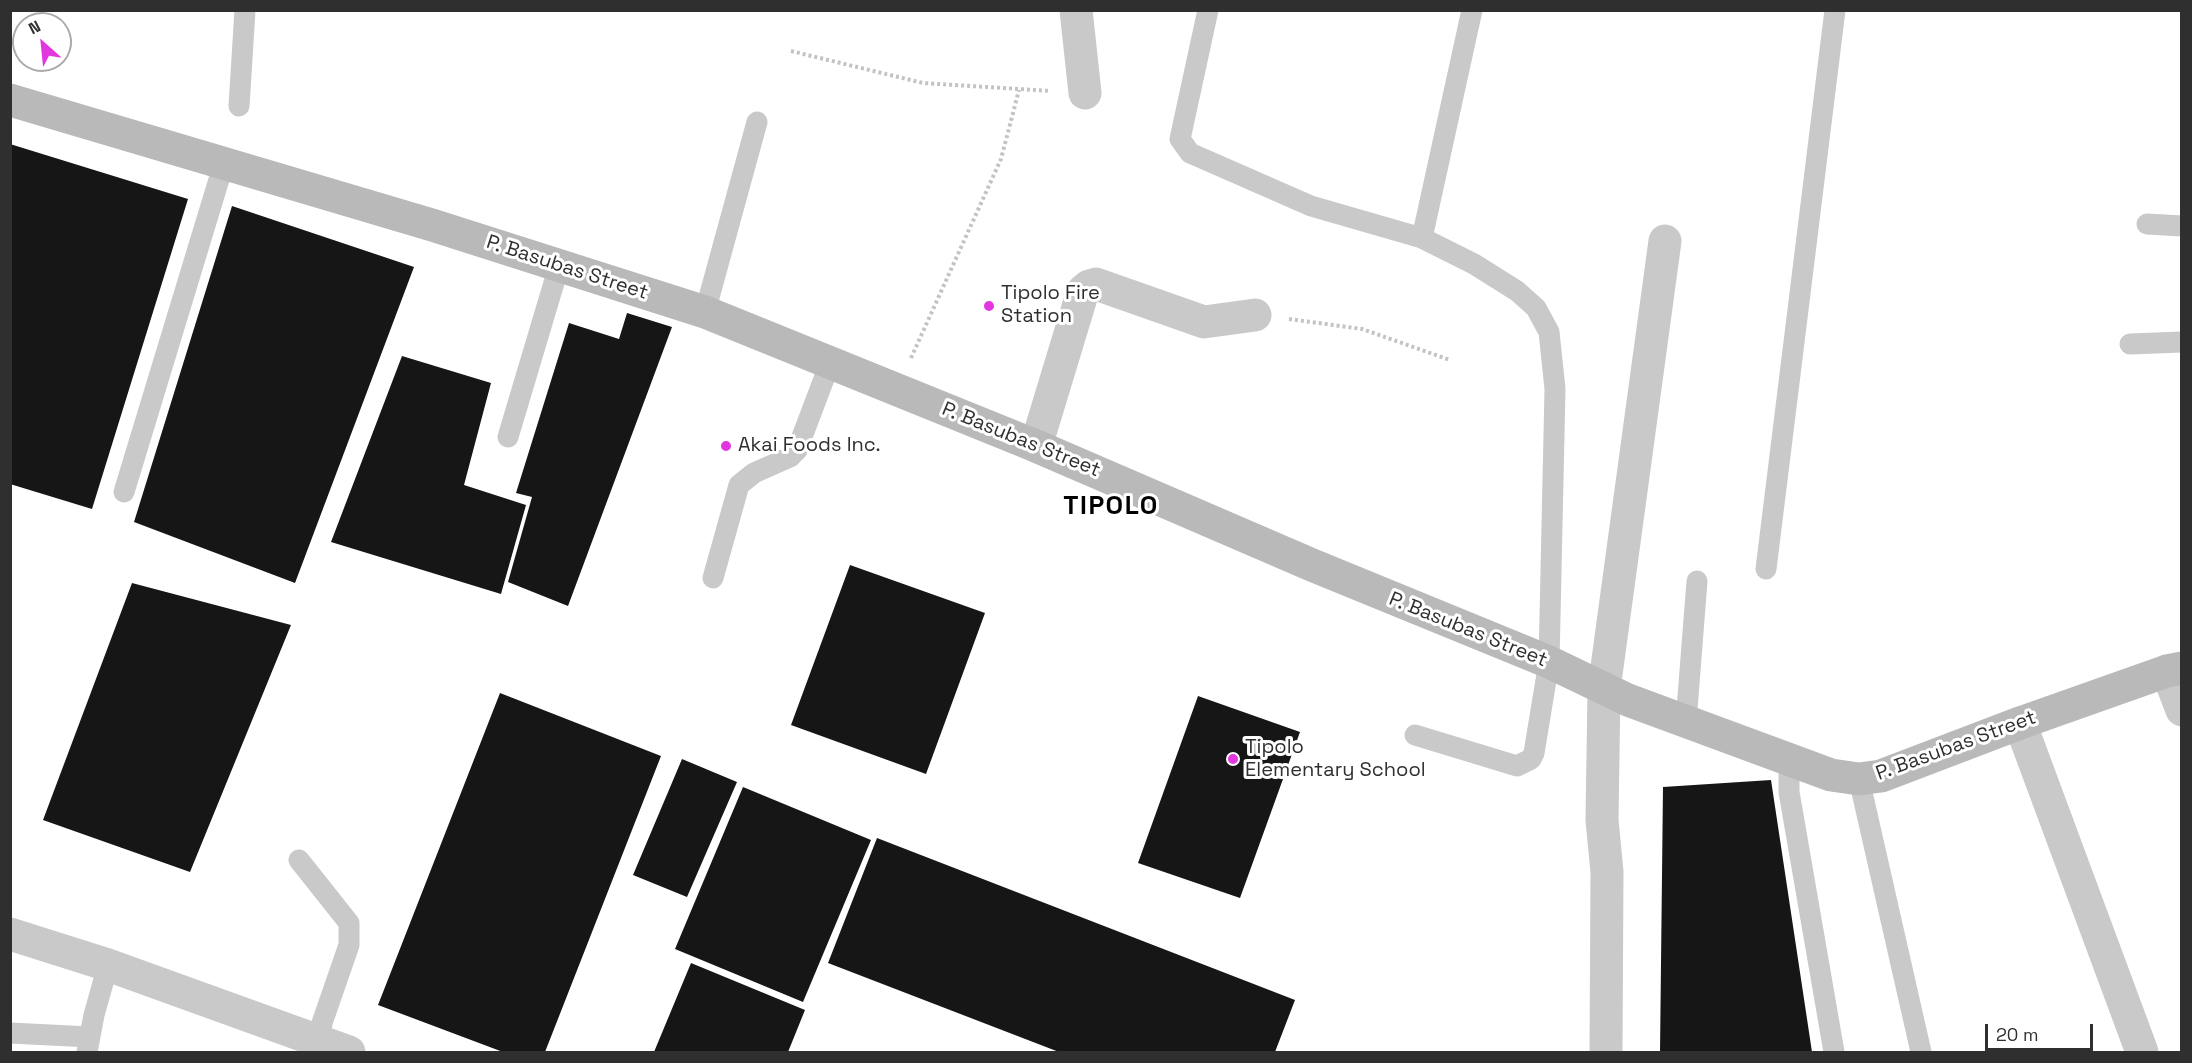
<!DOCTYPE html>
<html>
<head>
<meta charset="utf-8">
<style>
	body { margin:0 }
	#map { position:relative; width:2192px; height:1063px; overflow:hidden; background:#fff; font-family:"Space Grotesk",sans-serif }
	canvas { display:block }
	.frame { position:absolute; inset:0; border:12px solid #2f2f2f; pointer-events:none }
	.north { position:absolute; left:12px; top:12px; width:60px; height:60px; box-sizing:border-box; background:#fff; border:2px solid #acacac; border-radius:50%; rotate:333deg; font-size:16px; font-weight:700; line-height:24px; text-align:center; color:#2f2f2f }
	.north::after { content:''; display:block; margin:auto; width:21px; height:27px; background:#e236df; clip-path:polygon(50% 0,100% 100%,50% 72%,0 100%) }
	.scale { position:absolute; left:1985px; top:1024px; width:108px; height:27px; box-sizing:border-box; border:3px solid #2f2f2f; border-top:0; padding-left:8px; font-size:18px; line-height:21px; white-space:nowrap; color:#2f2f2f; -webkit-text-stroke:4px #fff; paint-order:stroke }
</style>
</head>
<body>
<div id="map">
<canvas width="2192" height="1063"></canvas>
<div class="frame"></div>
<div class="north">N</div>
<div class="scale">20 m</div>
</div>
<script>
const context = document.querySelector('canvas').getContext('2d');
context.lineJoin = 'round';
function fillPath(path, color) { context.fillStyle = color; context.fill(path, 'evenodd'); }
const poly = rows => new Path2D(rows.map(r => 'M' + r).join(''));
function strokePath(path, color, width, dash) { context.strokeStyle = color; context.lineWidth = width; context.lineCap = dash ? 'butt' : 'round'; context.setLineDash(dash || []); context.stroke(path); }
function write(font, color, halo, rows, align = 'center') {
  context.font = font + ' "Space Grotesk",sans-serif'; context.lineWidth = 6; context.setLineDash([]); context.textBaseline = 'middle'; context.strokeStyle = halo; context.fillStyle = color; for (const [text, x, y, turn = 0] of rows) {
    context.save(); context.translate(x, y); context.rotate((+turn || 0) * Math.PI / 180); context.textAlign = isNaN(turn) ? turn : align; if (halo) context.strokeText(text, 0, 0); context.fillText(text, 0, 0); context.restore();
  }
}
fillPath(poly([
	[10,144,188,199,92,509,10,484],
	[232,206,414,267,295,583,134,522],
	[627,313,672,327,568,606,508,582,532,497,516,493,569,323,619,339],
	[402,356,491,383,464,485,526,505,501,594,331,542],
	[850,565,985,613,926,774,791,725],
	[132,583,291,625,190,872,43,820],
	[500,693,661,756,545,1052,503,1052,378,1005],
	[1198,696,1300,732,1240,898,1138,863],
	[682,759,737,782,687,897,633,875],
	[1771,780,1812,1052,1660,1052,1663,787],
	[743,787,871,840,803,1002,675,949],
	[877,838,1295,1000,1275,1052,1059,1052,828,963],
	[691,963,805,1010,788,1052,654,1052]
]), '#161616');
strokePath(poly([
	[791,51,923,83,1051,91],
	[1289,319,1362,329,1450,360],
	[911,358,1001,159,1019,90]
]), '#c3c3c3', 4, [3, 3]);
strokePath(poly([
	[1208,10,1180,139,1190,153,1311,206,1422,238,1474,264,1517,291,1536,308,1549,332,1555,389,1549,662,1534,753,1531,759,1517,766,1415,735],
	[239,106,245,10],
	[2147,224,2182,226],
	[1422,238,1472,10],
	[705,312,757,122],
	[2130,344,2182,342],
	[508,437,559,266],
	[124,492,224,163],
	[1766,569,1835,10],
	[713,578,739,485,754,473,790,457,797,450,830,363],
	[1686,722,1697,581],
	[1789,760,1789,792,1834,1052],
	[1859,779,1921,1052],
	[299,860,349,923,349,945,322,1023,319,1042],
	[10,1033,90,1037],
	[87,1052,94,1015,108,965]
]), '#c9c9c9', 21);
strokePath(poly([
	[1076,10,1085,93],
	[1036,446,1083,291,1089,286,1096,284,1204,322,1255,315],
	[2167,671,2182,710],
	[2020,723,2142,1052],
	[10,934,108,965,349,1052],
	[1606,1052,1607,872,1602,820,1604,689,1665,241]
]), '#c9c9c9', 33);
strokePath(poly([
	[10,100,432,225,705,312,1036,446,1312,565,1549,662,1628,700,1831,775,1859,779,1881,776,2020,723,2167,671,2182,668]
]), '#b9b9b9', 33);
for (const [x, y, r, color] of [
	[989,306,6,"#e236df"],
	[726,446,6,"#e236df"],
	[1233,759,6,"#e236df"]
]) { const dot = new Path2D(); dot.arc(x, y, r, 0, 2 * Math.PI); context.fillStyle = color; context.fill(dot); strokePath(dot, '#fff', 2); }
write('20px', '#2f2f2f', '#fff', [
	["P. Basubas Street",567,268,18],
	["P. Basubas Street",1021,440,22],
	["P. Basubas Street",1468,630,22],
	["P. Basubas Street",1956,746,-20]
]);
write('20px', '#2f2f2f', '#fff', [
	["Tipolo Fire",1001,294],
	["Station",1001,317],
	["Akai Foods Inc.",738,446],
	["Tipolo",1245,748],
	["Elementary School",1245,771]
], 'left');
context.letterSpacing = '1.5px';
write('bold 26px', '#000', '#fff', [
	["TIPOLO",1111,507]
]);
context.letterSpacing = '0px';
</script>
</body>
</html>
